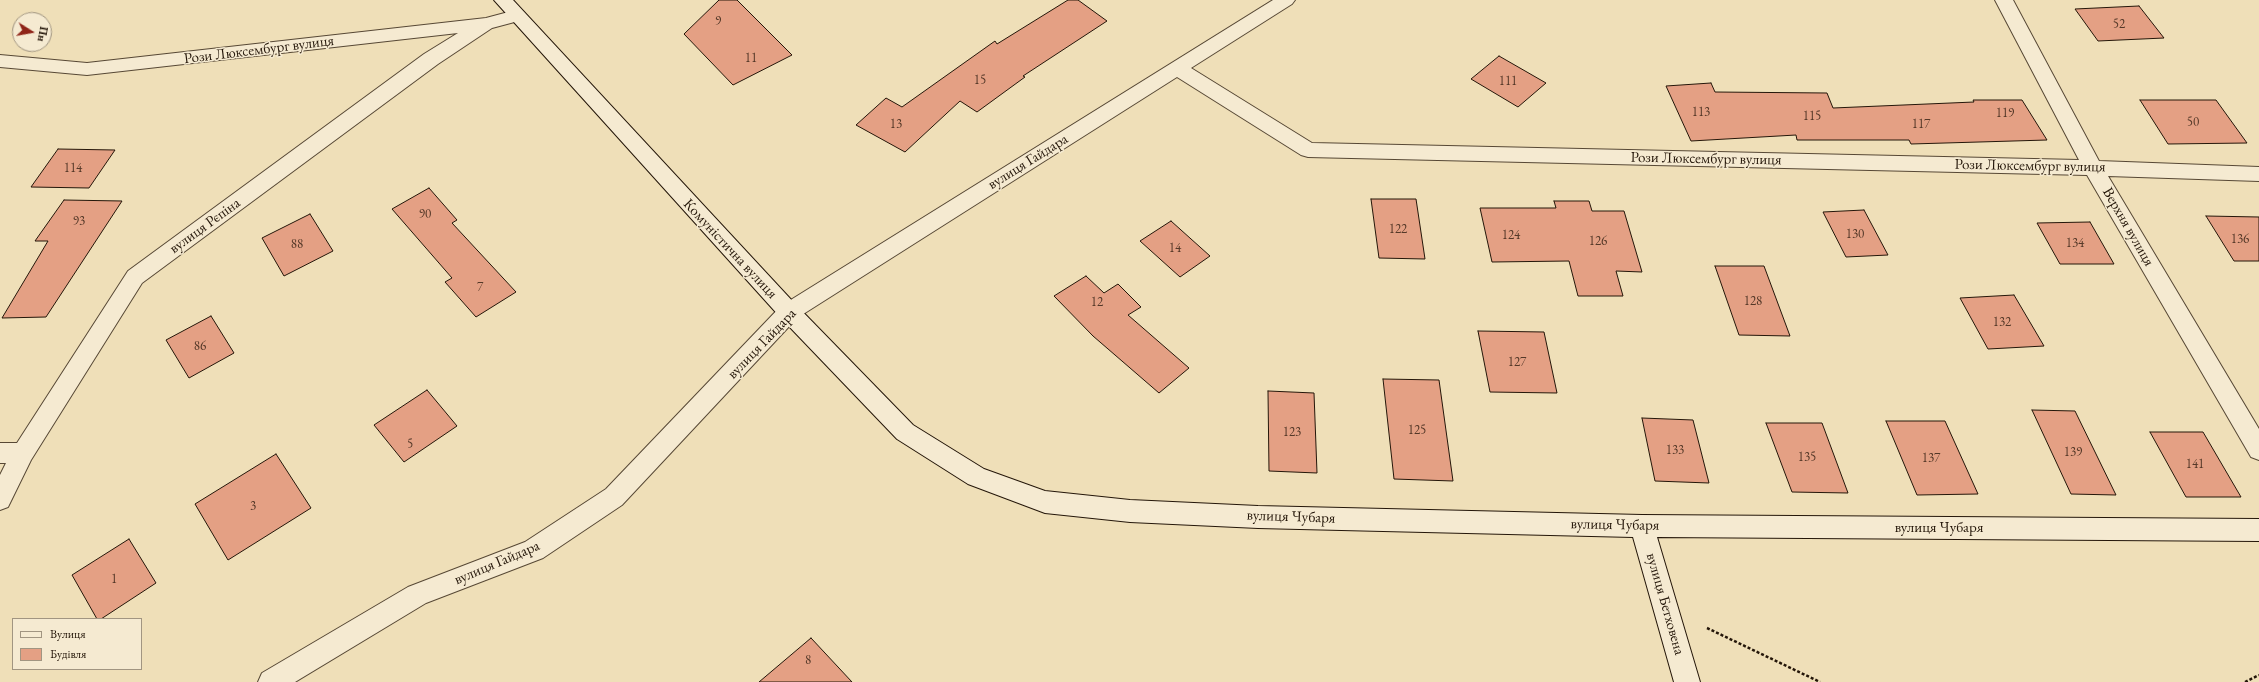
<!DOCTYPE html>
<html>
<head>
<meta charset="utf-8">
<style>
	body { margin:0 }
	#map { position:relative; width:2259px; height:682px; overflow:hidden; background:#efdfb8; font-family:"EB Garamond",serif }
	canvas { display:block }
	.legend { position:absolute; left:12px; top:618px; width:130px; height:52px; box-sizing:border-box; background:#f5ead1; border:1px solid #a19581; margin:0; padding:5px 7px; list-style:none; font-size:12px; color:#241609 }
	.legend li { display:flex; align-items:center; gap:8px; height:20px }
	.legend b { width:20px; border:1px solid #a19581 }
	.north { position:absolute; left:12px; top:12px; width:40px; height:40px; box-sizing:border-box; background:#f5ead1; border:1px solid #a19581; border-radius:50%; rotate:101deg; font-size:11px; font-weight:700; line-height:16px; text-align:center; color:#241609 }
	.north::after { content:''; display:block; margin:auto; width:14px; height:18px; background:#8f2418; clip-path:polygon(50% 0,100% 100%,50% 72%,0 100%) }
</style>
</head>
<body>
<div id="map">
<canvas width="2259" height="682"></canvas>
<ul class="legend">
<li><b style="height:5px;background:#f5ead1"></b>Вулиця</li>
<li><b style="height:11px;background:#e4a084"></b>Будівля</li>
</ul>
<div class="north">Пн</div>
</div>
<script>
const context = document.querySelector('canvas').getContext('2d');
context.lineJoin = 'round';
function fillPath(path, color) { context.fillStyle = color; context.fill(path, 'evenodd'); }
const poly = rows => new Path2D(rows.map(r => 'M' + r).join(''));
function strokePath(path, color, width, dash) { context.strokeStyle = color; context.lineWidth = width; context.lineCap = dash ? 'butt' : 'round'; context.setLineDash(dash || []); context.stroke(path); }
function write(font, color, halo, rows, align = 'center') {
  context.font = font + ' "EB Garamond",serif'; context.lineWidth = 3; context.setLineDash([]); context.textBaseline = 'middle'; context.strokeStyle = halo; context.fillStyle = color; for (const [text, x, y, turn = 0] of rows) {
    context.save(); context.translate(x, y); context.rotate((+turn || 0) * Math.PI / 180); context.textAlign = isNaN(turn) ? turn : align; if (halo) context.strokeText(text, 0, 0); context.fillText(text, 0, 0); context.restore();
  }
}
const building = poly([
	[719,0,737,0,792,55,733,85,684,34,719,0],
	[1068,0,1078,0,1107,21,1023,76,1025,77,977,112,960,101,905,152,856,125,886,98,902,107,995,41,997,44,1068,0],
	[2139,6,2164,38,2098,41,2075,9,2139,6],
	[1499,56,1546,83,1518,107,1471,79,1499,56],
	[1711,83,1715,92,1827,93,1833,108,1974,102,1973,100,2022,100,2047,140,1911,144,1909,140,1797,140,1796,135,1691,141,1666,86,1711,83],
	[2140,100,2216,100,2247,143,2168,144,2140,100],
	[58,149,115,150,89,188,31,187,58,149],
	[429,188,457,220,452,223,516,292,476,317,445,282,452,278,392,209,429,188],
	[1371,199,1416,199,1425,259,1379,258,1371,199],
	[64,200,122,201,46,317,2,318,48,241,35,241,64,200],
	[1554,201,1589,201,1592,211,1624,211,1642,272,1616,271,1623,296,1578,296,1569,261,1492,262,1480,208,1556,208,1554,201],
	[1864,210,1888,255,1846,257,1823,212,1864,210],
	[310,214,333,251,284,276,262,238,310,214],
	[2206,216,2259,217,2259,261,2234,261,2206,216],
	[1171,221,1210,256,1180,277,1140,241,1171,221],
	[2090,222,2114,264,2060,264,2037,223,2090,222],
	[1715,266,1764,266,1790,336,1739,335,1715,266],
	[1086,276,1104,293,1118,284,1141,307,1128,315,1189,368,1159,393,1093,336,1054,296,1086,276],
	[2014,295,2044,346,1988,349,1960,298,2014,295],
	[211,316,234,353,189,378,166,340,211,316],
	[1478,331,1544,332,1557,393,1490,392,1478,331],
	[1383,379,1439,380,1453,481,1394,479,1383,379],
	[427,390,457,426,404,462,374,425,427,390],
	[1268,391,1314,393,1317,473,1269,471,1268,391],
	[2032,410,2075,411,2116,495,2071,494,2032,410],
	[1642,418,1693,420,1709,483,1655,481,1642,418],
	[1886,421,1945,421,1978,494,1917,495,1886,421],
	[1766,423,1822,423,1848,493,1792,492,1766,423],
	[2150,432,2203,432,2241,497,2186,497,2150,432],
	[276,454,311,508,228,560,195,504,276,454],
	[129,539,156,583,101,619,97,619,72,575,129,539],
	[811,638,852,682,759,682,811,638]
]);
fillPath(building, '#e4a084');
strokePath(building, '#241609', 1);
const street = poly([
	[1273,0,1295,0,1292,4,1191,68,1312,143,2079,160,1995,0,2013,0,2099,161,2259,167,2259,181,2108,176,2259,429,2259,460,2251,457,2087,175,1308,157,1301,155,1177,77,797,318,622,505,543,558,426,603,295,682,258,682,262,673,408,587,525,542,606,489,781,306,1273,0],
	[516,10,522,12,525,16,522,20,492,28,438,64,142,283,31,460,8,507,0,510,0,475,6,463,0,463,0,443,17,443,128,271,424,54,458,33,87,75,0,67,0,55,87,63,486,18,516,10]
]);
const secondary = poly([
	[494,0,513,0,797,306,913,425,984,469,1045,491,1130,500,1258,506,1642,515,2259,519,2259,541,1657,537,1700,682,1674,682,1633,537,1258,528,1130,522,1045,513,968,484,897,439,781,318,494,0]
]);
strokePath(street, '#574835', 2);
strokePath(secondary, '#241609', 2);
strokePath(poly([
	[1707,628,1820,682],
	[2245,682,2259,675]
]), '#241609', 2.5, [3, 2]);
fillPath(street, '#f5ead1');
fillPath(secondary, '#f5ead1');
write('13px', '#543828', null, [
	["9",718,21],
	["52",2119,24],
	["11",751,58],
	["15",980,80],
	["111",1508,81],
	["113",1701,112],
	["119",2005,113],
	["115",1812,116],
	["50",2193,122],
	["13",896,124],
	["117",1921,124],
	["114",73,168],
	["90",425,214],
	["93",79,221],
	["122",1398,229],
	["130",1855,234],
	["124",1511,235],
	["136",2240,239],
	["126",1598,241],
	["134",2075,243],
	["88",297,244],
	["14",1175,248],
	["7",480,287],
	["128",1753,301],
	["12",1097,302],
	["132",2002,322],
	["86",200,346],
	["127",1517,362],
	["125",1417,430],
	["123",1292,432],
	["5",410,444],
	["133",1675,450],
	["139",2073,452],
	["135",1807,457],
	["137",1931,458],
	["141",2195,464],
	["3",253,506],
	["1",114,579],
	["8",808,660]
]);
write('15px', '#241609', '#f5ead1', [
	["Рози Люксембург вулиця",259,50,-7],
	["Рози Люксембург вулиця",1706,159,1],
	["вулиця Гайдара",1028,162,-32],
	["Рози Люксембург вулиця",2030,166,1],
	["вулиця Рєпіна",205,226,-36],
	["Верхня вулиця",2128,227,60],
	["Комуністична вулиця",730,249,47],
	["вулиця Гайдара",762,344,-46],
	["вулиця Чубаря",1291,517,2],
	["вулиця Чубаря",1615,525,1],
	["вулиця Чубаря",1939,528],
	["вулиця Гайдара",497,563,-23],
	["вулиця Бетховена",1665,604,74]
]);
</script>
</body>
</html>
